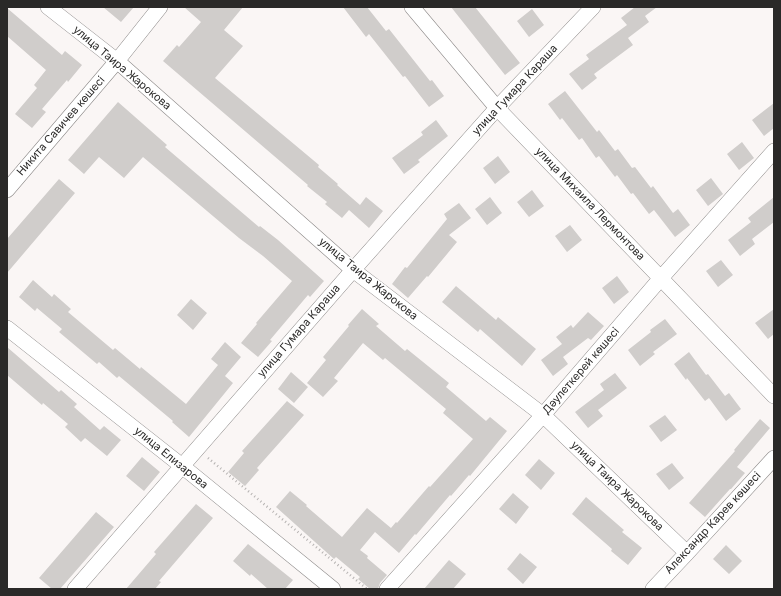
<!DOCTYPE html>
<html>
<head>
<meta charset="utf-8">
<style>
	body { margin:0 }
	#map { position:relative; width:781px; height:596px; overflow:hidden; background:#faf6f5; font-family:Inter,sans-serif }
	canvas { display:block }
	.frame { position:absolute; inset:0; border:8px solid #2a2928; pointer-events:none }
</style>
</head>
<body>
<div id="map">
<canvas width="781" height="596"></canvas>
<div class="frame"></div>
</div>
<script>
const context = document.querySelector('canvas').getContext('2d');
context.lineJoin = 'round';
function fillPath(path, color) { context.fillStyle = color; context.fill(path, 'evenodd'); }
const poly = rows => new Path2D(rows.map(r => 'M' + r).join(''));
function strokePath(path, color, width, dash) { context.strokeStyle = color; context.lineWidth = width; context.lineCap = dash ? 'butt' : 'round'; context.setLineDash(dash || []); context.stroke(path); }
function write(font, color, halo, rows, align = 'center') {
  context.font = font + ' Inter,sans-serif'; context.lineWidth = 3; context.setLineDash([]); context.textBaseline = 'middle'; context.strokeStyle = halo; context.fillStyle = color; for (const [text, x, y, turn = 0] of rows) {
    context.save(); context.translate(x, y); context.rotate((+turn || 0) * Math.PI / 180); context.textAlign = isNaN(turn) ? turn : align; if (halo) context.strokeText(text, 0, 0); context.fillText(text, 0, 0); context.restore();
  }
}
fillPath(poly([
	[103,7,134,7,121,22],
	[184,7,243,7,224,30,243,46,215,78,319,165,318,167,338,184,337,185,360,205,366,197,383,211,369,228,349,210,342,218,325,204,327,202,307,186,308,185,163,61,177,45,179,47,201,22],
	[343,7,367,7,386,31,389,29,430,81,432,80,444,96,429,107,405,76,403,77,369,34,366,37],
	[451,7,475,7,520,63,505,75],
	[635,7,657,7,645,16,649,22,628,38,633,45,594,74,597,78,582,90,569,74,589,59,586,55,627,25,621,18],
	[7,8,62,55,65,51,82,65,68,82,67,80,42,109,46,112,32,128,15,114,37,88,34,85,46,70,7,36],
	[532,9,544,25,529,37,517,21],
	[565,91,597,132,599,130,615,151,618,149,632,168,635,167,651,188,653,186,673,213,678,209,690,225,675,237,654,210,649,214,633,193,631,194,617,175,615,177,599,156,596,158,582,138,579,140,562,118,560,120,548,104],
	[118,102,167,145,165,147,259,227,260,226,278,240,324,281,310,297,308,295,270,340,272,341,258,357,241,343,257,324,256,323,292,281,263,256,239,238,143,157,124,178,99,157,84,174,68,160],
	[774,103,774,128,764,136,752,120],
	[436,120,448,136,418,160,420,162,404,174,392,158,423,135,421,132],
	[742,142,754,158,739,170,727,154],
	[498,156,510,172,495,184,483,168],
	[711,178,723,194,708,206,696,190],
	[59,179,75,193,7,273,7,239],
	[532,190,544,206,529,217,517,202],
	[490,197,502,213,487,225,475,209],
	[774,197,774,222,752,239,755,244,740,256,728,240,751,222,748,218],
	[459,203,471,218,449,235,457,242,428,277,427,276,408,298,392,284,405,267,407,268,447,219,444,214],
	[570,225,582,240,567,252,555,236],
	[721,260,733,275,718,287,706,271],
	[617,276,629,292,614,304,602,288],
	[33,280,52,297,54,294,71,309,68,312,113,350,115,348,140,369,141,367,186,404,218,365,211,359,225,342,241,357,225,376,233,383,189,437,172,422,173,421,119,376,117,378,99,362,97,364,59,332,62,329,37,308,35,311,19,297],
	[456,286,496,320,498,317,536,349,522,366,480,329,478,332,442,302],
	[191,299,207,313,193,330,177,315],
	[362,309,379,324,376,326,405,351,407,349,449,383,446,387,486,421,490,417,507,431,470,476,469,475,451,496,450,495,416,535,415,534,399,553,375,532,360,550,368,556,367,558,387,575,380,583,378,589,370,589,358,579,360,577,336,557,334,559,276,507,290,491,307,505,306,506,342,537,367,508,391,528,396,522,397,523,429,486,430,487,473,439,443,413,446,409,385,358,383,360,363,343,334,378,338,381,323,397,307,383,326,360,323,357,349,326,348,325],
	[774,309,774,334,768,339,755,323],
	[588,312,604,326,591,340,588,338,563,357,568,364,553,376,541,360,562,344,556,337,571,325,573,328],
	[665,319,677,334,653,352,655,354,640,366,628,350,651,332,650,330],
	[7,347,59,392,61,390,77,404,74,407,100,430,104,426,121,440,107,456,85,438,81,442,65,427,68,424,43,403,42,405,7,375],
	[689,352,706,375,708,374,725,396,729,393,741,409,726,421,709,398,705,401,687,378,686,380,674,364],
	[291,372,308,387,294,403,278,389],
	[615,373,627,388,598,410,603,416,588,428,575,412,604,390,600,384],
	[287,401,304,415,257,468,259,470,245,486,228,472,244,453,242,451],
	[665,415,677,430,661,442,649,426],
	[760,419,770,428,737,467,745,473,731,489,730,489,705,517,689,503,735,451,734,450],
	[142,457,160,472,144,491,126,476],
	[539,459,555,473,541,490,525,475],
	[672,463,684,478,669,490,656,474],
	[513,493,529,507,516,524,499,509],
	[586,497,624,530,622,532,642,548,628,565,611,551,612,549,572,514],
	[196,504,213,518,159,581,161,582,155,589,126,589,156,554,154,552],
	[96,512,114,527,60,589,52,589,39,578],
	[248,544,293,580,285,589,268,589,251,574,250,576,233,561],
	[726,545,742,561,729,574,713,559],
	[520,553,537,567,523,584,507,569],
	[449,560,466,574,453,589,424,589]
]), '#d0cdcb');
const minor = poly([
	[48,7,117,61,353,270,543,415,687,553],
	[412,7,497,108,774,396],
	[7,190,117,61,160,7],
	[7,328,182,466,333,589],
	[75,589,353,270,497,108,593,7],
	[387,589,543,415,661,278,774,151],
	[653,589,687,553,774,458]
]);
strokePath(minor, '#8a8786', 16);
strokePath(poly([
	[208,458,367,589]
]), '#b6b3b2', 2.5, [1, 3]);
strokePath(minor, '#fff', 15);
write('11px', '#2a2928', '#fff', [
	["улица Таира Жарокова",122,68,40],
	["улица Гумара Караша",515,90,-47],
	["Никита Савичев көшесі",61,126,-49],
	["улица Михаила Лермонтова",590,204,46],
	["улица Таира Жарокова",368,279,39],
	["улица Гумара Караша",299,331,-49],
	["Дәулеткерей көшесі",581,371,-49],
	["улица Елизарова",171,458,39],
	["улица Таира Жарокова",617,486,44],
	["Александр Карев көшесі",713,523,-47]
]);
</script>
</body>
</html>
